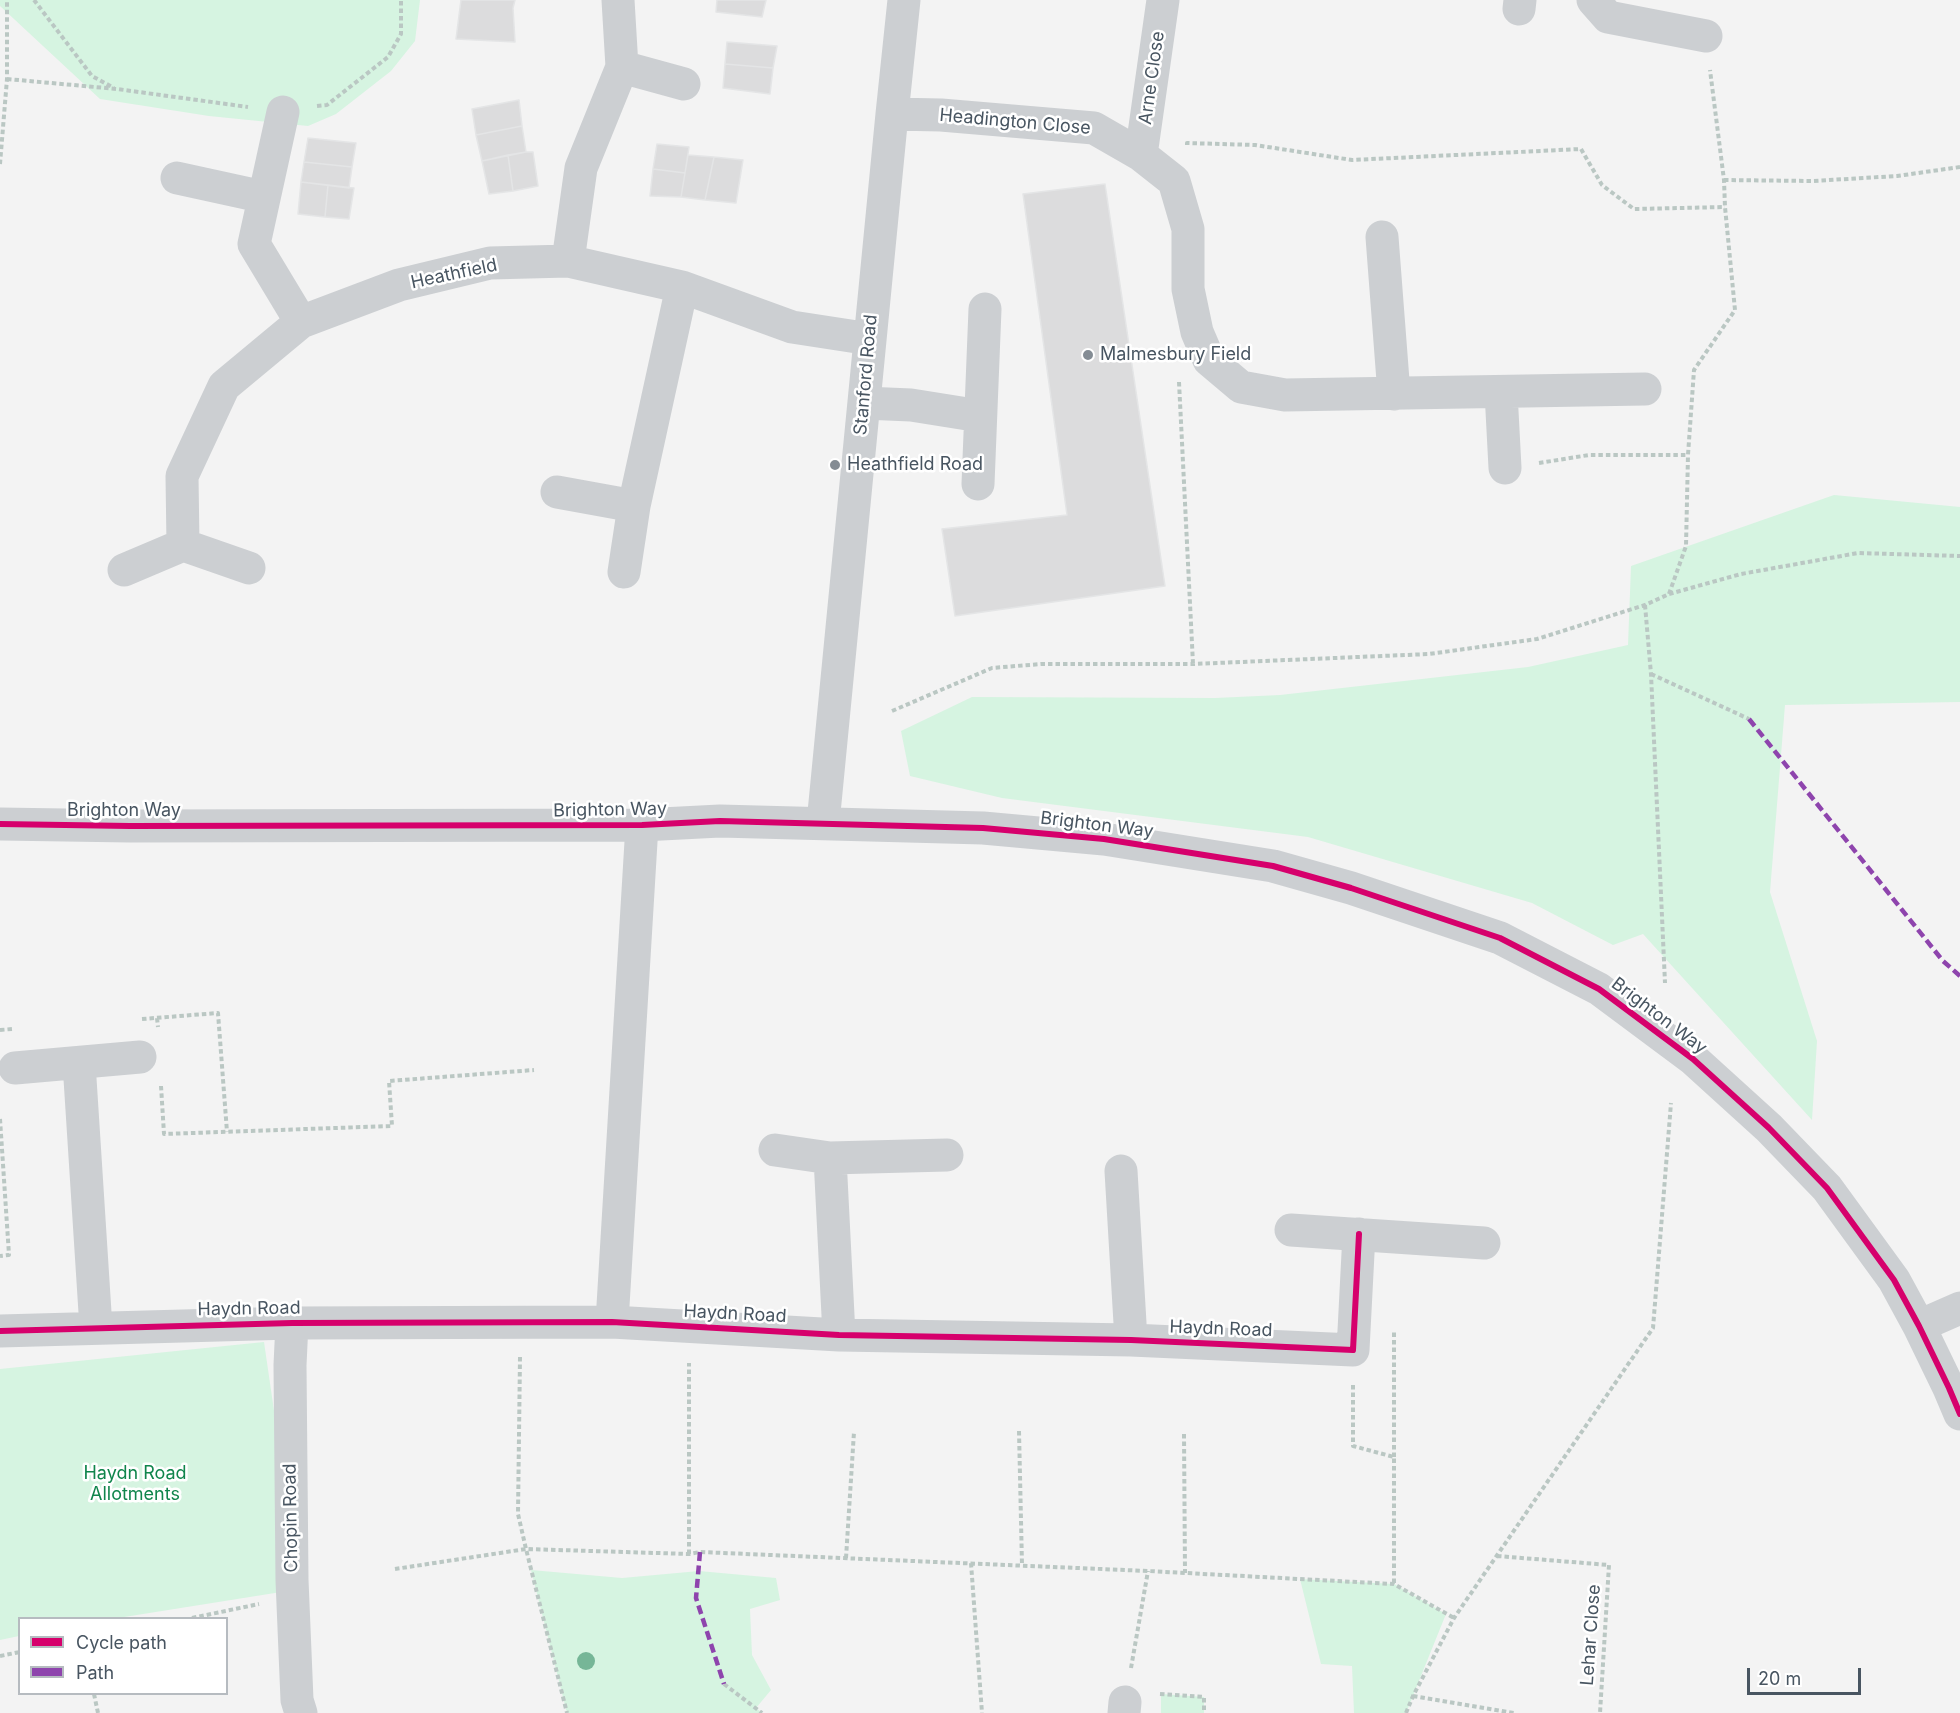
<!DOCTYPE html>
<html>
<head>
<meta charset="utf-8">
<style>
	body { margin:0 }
	#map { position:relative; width:1960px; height:1713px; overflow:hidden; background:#f3f3f3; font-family:Inter,sans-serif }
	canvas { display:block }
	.legend { position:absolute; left:18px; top:1617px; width:210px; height:78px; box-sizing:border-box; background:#fff; border:2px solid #b6bbc0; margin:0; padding:8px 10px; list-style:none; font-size:18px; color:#485561 }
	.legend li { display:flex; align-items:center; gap:12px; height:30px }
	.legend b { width:30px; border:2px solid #b6bbc0 }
	.scale { position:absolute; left:1747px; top:1668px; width:114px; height:27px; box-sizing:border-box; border:3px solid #485561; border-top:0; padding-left:8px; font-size:18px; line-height:21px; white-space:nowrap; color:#485561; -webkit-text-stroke:4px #fff; paint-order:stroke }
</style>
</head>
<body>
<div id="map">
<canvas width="1960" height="1713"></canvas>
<ul class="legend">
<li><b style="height:8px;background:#d6006c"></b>Cycle path</li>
<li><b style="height:8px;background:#8e44ad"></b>Path</li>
</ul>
<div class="scale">20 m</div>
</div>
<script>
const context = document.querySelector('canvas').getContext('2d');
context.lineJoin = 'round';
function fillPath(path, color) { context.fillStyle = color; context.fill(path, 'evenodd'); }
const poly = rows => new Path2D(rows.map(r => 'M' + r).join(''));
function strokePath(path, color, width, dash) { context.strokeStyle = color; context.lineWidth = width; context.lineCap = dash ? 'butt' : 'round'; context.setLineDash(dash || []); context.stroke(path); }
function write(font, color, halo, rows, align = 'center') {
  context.font = font + ' Inter,sans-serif'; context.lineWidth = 5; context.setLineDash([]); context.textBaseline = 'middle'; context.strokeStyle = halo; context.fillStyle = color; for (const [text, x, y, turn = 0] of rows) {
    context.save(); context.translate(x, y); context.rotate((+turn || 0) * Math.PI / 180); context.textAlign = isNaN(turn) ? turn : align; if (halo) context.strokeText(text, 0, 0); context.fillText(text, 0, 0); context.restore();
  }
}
fillPath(poly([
	[0,0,420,0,415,41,391,71,336,114,308,126,209,116,100,99,0,6],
	[1834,495,1960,507,1960,702,1785,705,1770,892,1817,1041,1812,1120,1643,934,1613,945,1532,903,1308,837,1002,798,910,776,901,731,972,697,1215,698,1280,695,1528,667,1628,645,1631,566],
	[264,1342,300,1589,118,1618,20,1618,19,1636,0,1640,0,1369],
	[531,1570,622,1578,699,1571,776,1578,780,1600,750,1609,752,1655,771,1690,756,1708,762,1713,567,1713],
	[1300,1579,1394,1584,1446,1614,1406,1713,1354,1713,1352,1666,1321,1664],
	[1161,1694,1204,1697,1204,1713,1161,1713]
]), '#d6f4e1');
const building = poly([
	[461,0,515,0,513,8,515,42,456,39,461,0],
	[717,0,766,0,762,17,716,12,717,0],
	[727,42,777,46,773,68,725,64,727,42],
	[725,64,773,68,770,94,723,88,725,64],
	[519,100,522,126,476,135,472,109,519,100],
	[522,126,526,152,482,161,476,135,522,126],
	[308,138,356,143,352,167,304,162,308,138],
	[657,144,689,147,685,173,653,169,657,144],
	[526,152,533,152,538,186,513,191,508,155,526,152],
	[508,155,513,191,489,194,482,161,508,155],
	[688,155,714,157,705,200,681,197,688,155],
	[714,157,743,160,736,203,705,200,714,157],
	[304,162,352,167,349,188,301,182,304,162],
	[653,169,685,173,681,197,650,196,653,169],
	[301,182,328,185,325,217,298,214,301,182],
	[1105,184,1165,586,955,616,942,529,1067,515,1023,194,1105,184],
	[328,185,354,188,349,219,325,217,328,185]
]);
fillPath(building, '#dcdcdd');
strokePath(building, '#e4e5e6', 1.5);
strokePath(poly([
	[34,0,92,76,114,88],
	[7,79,117,89,248,107],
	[317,106,327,105,388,57,401,34,401,0],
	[1187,145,1187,143,1255,145,1352,160,1581,149,1602,185,1634,209,1725,207],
	[0,164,7,79,7,0],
	[1724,180,1813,181,1897,176,1960,167],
	[1179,382,1193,664],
	[1539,463,1589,455,1688,455],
	[1669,594,1686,546,1688,455,1694,370,1735,310,1725,207,1724,180,1710,70],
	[1645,605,1651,674,1665,983],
	[1651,674,1749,719],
	[892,711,992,668,1041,664,1193,664,1429,654,1537,639,1645,605,1669,594,1741,574,1858,553,1960,556],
	[157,1018,158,1027],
	[142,1019,218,1013,227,1132],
	[0,1030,12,1029],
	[161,1086,164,1134,392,1126,389,1081,534,1070],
	[0,1119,9,1255,0,1256],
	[520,1357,518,1514,526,1549,567,1713],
	[1353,1385,1353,1446,1394,1457,1394,1584],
	[1019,1431,1022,1565],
	[1184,1434,1185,1573],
	[1394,1457,1394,1332],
	[689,1554,689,1363],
	[1497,1556,1609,1565,1600,1713],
	[846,1558,854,1432],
	[971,1563,982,1713],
	[395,1569,526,1549,689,1554,700,1552,1148,1571,1394,1584,1454,1618],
	[192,1618,259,1604],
	[0,1656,20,1652],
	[1131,1668,1148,1571],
	[724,1684,762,1713],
	[94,1694,98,1713],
	[1160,1694,1204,1697,1204,1713],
	[1413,1696,1514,1713],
	[1406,1713,1413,1696,1454,1618,1653,1328,1671,1103]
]), '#bac7c3', 4, [4.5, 3]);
strokePath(poly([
	[1593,0,1608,17,1706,36],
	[1519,9,1520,0],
	[622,67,684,84],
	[283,112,254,244,301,322],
	[892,114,941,115,1094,128,1141,155,1174,181,1188,229,1188,289,1197,332,1209,360,1241,387,1285,395,1645,389],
	[1141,155,1163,0],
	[177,178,264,197],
	[1382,237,1394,394],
	[568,261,581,168,622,67,618,0],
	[1501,392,1505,468],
	[864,403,911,405,980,416],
	[978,484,985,309],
	[557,492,634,506],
	[183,545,182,476,224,386,301,322,399,285,490,263,568,261,682,287,792,327,870,339],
	[124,570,183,545,249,568],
	[624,572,634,506,682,287],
	[823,823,892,114,904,0],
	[0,824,130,826,642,825,720,821,983,828,1104,839,1273,866,1351,888,1500,938,1599,989,1693,1059,1769,1128,1827,1188,1894,1280,1919,1326,1949,1388,1960,1414],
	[79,1063,96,1328],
	[15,1068,140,1057],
	[775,1150,830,1158,947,1155],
	[830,1158,839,1335],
	[1121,1171,1131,1340],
	[1291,1230,1484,1243],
	[612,1322,642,825],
	[292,1323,290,1365,292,1580,297,1700,301,1713],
	[1919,1326,1960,1308],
	[0,1331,292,1323,612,1322,839,1335,1131,1340,1353,1350,1359,1234],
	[1124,1713,1125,1702]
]), '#cccfd2', 33);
strokePath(poly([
	[1749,719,1943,961,1960,976],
	[700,1552,696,1598,724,1684]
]), '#8e44ad', 4.5, [9, 4.5]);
strokePath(poly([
	[0,824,130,826,642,825,720,821,983,828,1104,839,1273,866,1351,888,1500,938,1599,989,1693,1059,1769,1128,1827,1188,1894,1280,1919,1326,1949,1388,1960,1414],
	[0,1331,292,1323,612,1322,839,1335,1131,1340,1353,1350,1359,1234]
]), '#d6006c', 6);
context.fillStyle = '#76b697';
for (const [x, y] of [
	[586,1661]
]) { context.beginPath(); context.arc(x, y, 9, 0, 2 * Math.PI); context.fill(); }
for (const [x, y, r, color] of [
	[1088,355,6,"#848c94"],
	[835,465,6,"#848c94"]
]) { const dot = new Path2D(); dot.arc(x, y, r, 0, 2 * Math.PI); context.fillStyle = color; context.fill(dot); strokePath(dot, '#fff', 2); }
write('18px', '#485561', '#fff', [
	["Arne Close",1152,78,-82],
	["Headington Close",1015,122,5],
	["Heathfield",454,274,-12],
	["Stanford Road",866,375,-85],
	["Brighton Way",610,810,-1],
	["Brighton Way",124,811],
	["Brighton Way",1097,825,7],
	["Brighton Way",1659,1016,37],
	["Haydn Road",249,1309,-1],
	["Haydn Road",735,1314,3],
	["Haydn Road",1221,1329,2],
	["Chopin Road",291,1518,-91],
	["Lehar Close",1591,1635,-86]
]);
write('18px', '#485561', '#fff', [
	["Malmesbury Field",1100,355],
	["Heathfield Road",847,465]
], 'left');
write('18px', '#10854c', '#fff', [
	["Haydn Road",135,1474],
	["Allotments",135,1495]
]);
</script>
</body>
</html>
